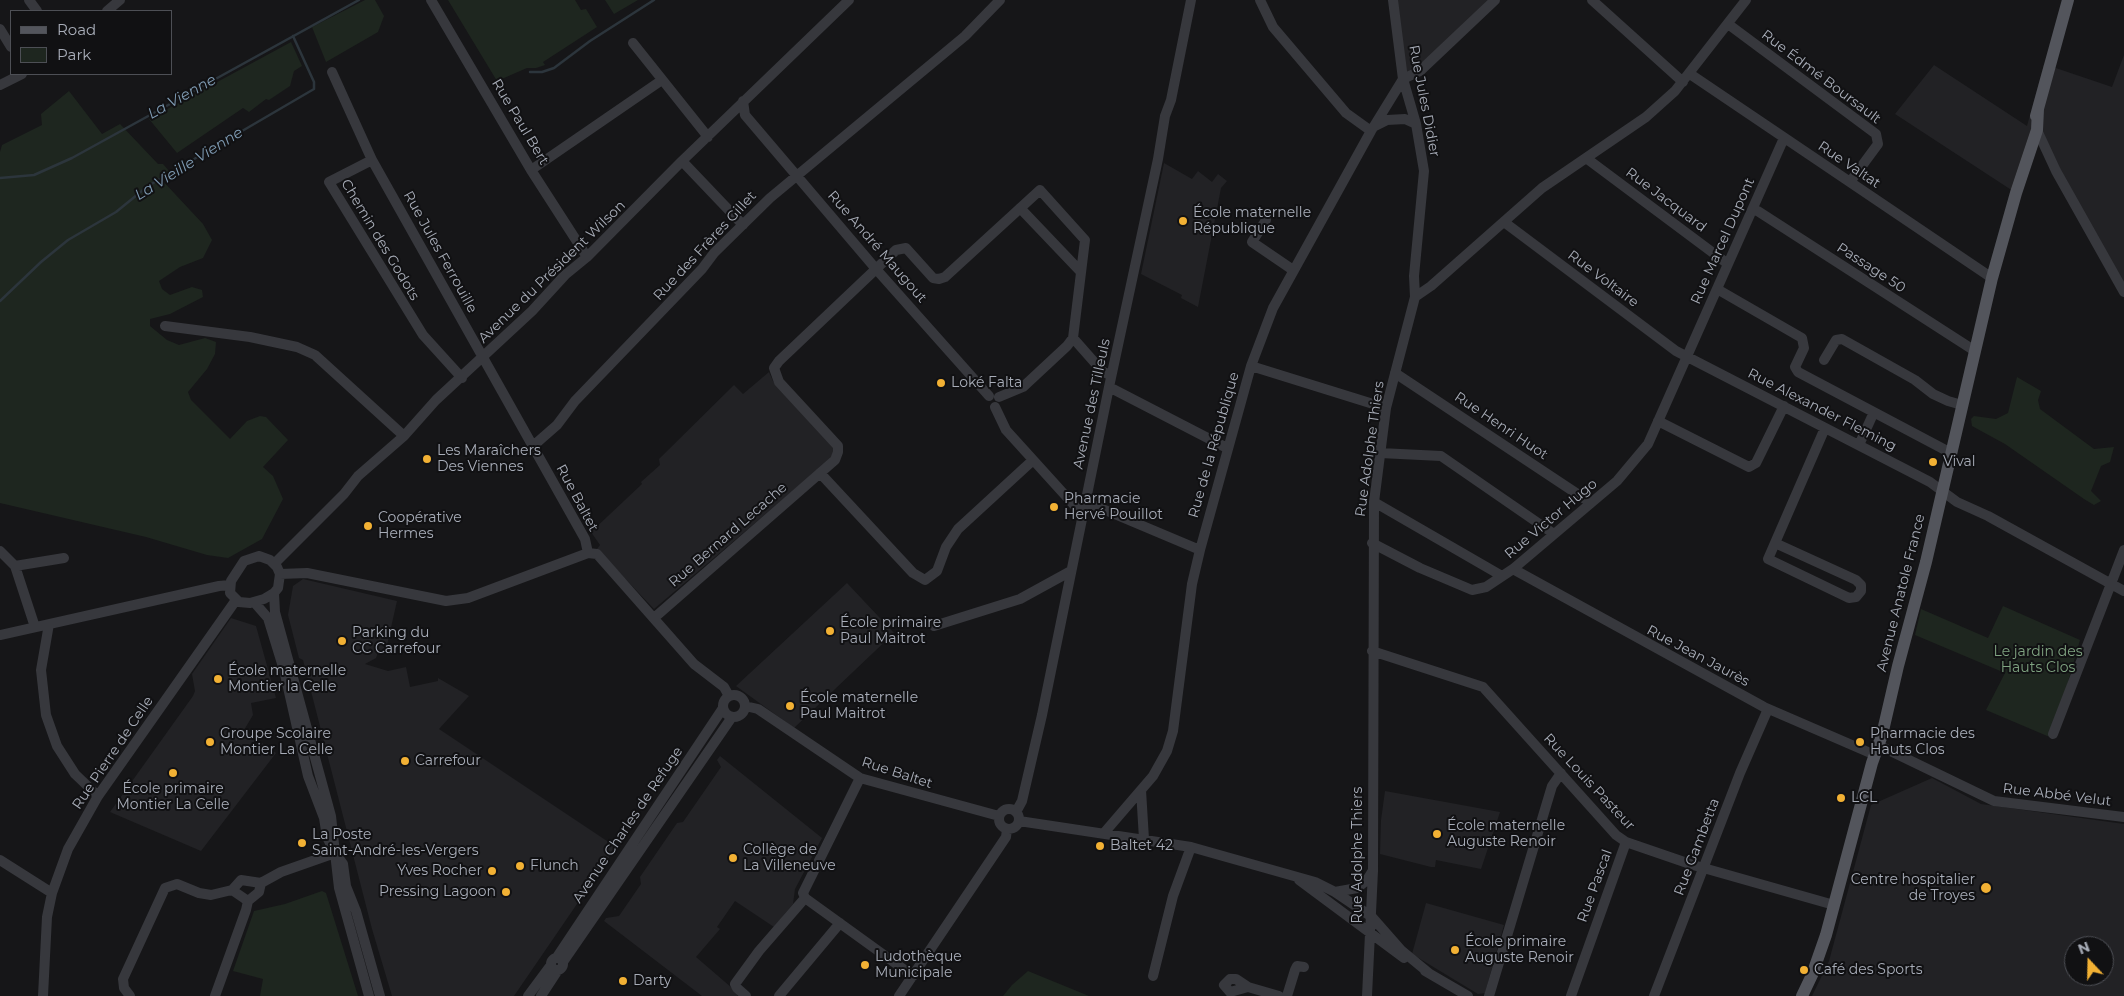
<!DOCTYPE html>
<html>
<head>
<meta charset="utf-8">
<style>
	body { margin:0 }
	#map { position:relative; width:2124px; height:996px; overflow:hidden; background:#161618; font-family:Montserrat,sans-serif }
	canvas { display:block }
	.legend { position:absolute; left:10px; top:10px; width:162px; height:65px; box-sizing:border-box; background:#111113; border:1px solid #4d4f55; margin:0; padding:6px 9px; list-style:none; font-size:15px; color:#a8adb8 }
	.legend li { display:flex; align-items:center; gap:10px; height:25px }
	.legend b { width:25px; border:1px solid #4d4f55 }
	.north { position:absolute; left:2064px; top:936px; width:50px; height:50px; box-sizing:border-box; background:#111113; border:1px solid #4d4f55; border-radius:50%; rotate:339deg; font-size:14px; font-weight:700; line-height:20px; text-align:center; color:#a8adb8 }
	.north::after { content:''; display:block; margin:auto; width:18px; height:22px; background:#f2b134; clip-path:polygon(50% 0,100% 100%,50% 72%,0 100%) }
</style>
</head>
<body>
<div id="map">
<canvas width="2124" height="996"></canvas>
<ul class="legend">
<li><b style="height:6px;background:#53555c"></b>Road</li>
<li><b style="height:14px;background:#1e261f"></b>Park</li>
</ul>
<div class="north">N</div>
</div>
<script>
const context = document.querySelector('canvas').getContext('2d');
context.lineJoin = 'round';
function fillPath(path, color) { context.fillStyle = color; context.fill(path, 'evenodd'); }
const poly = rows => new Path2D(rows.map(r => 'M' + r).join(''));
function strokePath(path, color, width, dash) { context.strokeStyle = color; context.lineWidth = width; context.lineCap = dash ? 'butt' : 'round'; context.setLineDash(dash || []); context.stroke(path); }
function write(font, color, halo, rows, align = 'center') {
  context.font = font + ' Montserrat,sans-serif'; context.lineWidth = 4; context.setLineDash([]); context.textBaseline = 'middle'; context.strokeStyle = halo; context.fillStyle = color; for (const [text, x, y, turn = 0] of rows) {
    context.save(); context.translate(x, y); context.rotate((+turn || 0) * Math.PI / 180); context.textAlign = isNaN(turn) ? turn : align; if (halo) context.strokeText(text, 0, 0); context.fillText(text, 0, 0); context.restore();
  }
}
fillPath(poly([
	[1395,0,1493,0,1406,84],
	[2124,55,2124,290,2034,136,2016,193,1895,114,1934,65,2027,126,2044,64,2112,87],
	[1164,163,1192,179,1198,171,1212,182,1218,174,1227,181,1221,188,1198,307,1181,298,1182,295,1141,274],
	[769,372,773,381,831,442,835,451,830,459,808,478,654,609,597,549,600,545,591,532,642,484,641,482,660,465,659,459,734,385,743,394],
	[303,579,397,601,385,654,378,652,376,658,365,664,388,671,406,667,410,687,438,681,438,678,469,696,439,729,616,847,514,996,392,996,372,929,303,660,299,658,288,615,293,586],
	[847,583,894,633,794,728,736,686],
	[231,618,256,626,276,698,251,703,253,715,244,730,276,753,201,851,110,812,193,696,195,691,192,674],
	[720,756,822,838,795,889,793,904,774,927,735,901,717,927,720,929,696,957,739,994,737,996,702,996,604,921,606,918,619,916,641,884,640,877,677,823,683,822,721,767,717,760],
	[1932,778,1981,804,2124,824,2124,996,1812,996,1829,961,1871,805],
	[2074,946,2104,946,2104,976,2074,976],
	[1385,791,1500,812,1481,869,1436,860,1435,867,1431,867,1380,854,1381,820],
	[1426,903,1504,925,1485,993,1478,994,1412,954]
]), '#222225');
fillPath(poly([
	[365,0,375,0,384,16,378,32,326,62,312,27],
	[448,0,575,0,581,10,586,9,597,27,543,62,545,65,536,68,527,68,497,81],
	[605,0,638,0,614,14],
	[291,42,302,66,294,71,290,86,269,100,266,99,249,112,243,108,177,153,149,119],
	[69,91,102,134,120,124,158,164,163,164,169,171,161,179,203,224,212,240,203,258,180,267,159,281,162,289,170,295,192,287,202,290,203,297,170,314,150,319,150,326,167,340,179,345,205,338,216,342,215,354,207,369,188,392,191,400,230,439,247,421,260,416,266,417,288,440,263,467,273,476,283,499,262,539,228,558,207,555,146,537,0,503,0,152,2,145,42,125,41,114],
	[2017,377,2041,391,2038,400,2040,409,2094,449,2114,447,2110,462,2101,466,2091,491,2101,501,2094,505,2084,499,2005,444,1972,426,1971,419,1974,416,1996,419,2008,413],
	[2003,606,2080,640,2052,738,1986,710,2005,673,1915,635,1921,609,1988,638],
	[322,891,326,893,358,996,260,996,263,979,233,971,254,911,285,904],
	[1028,971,1089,996,1003,996,1012,985]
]), '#1e261f');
strokePath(poly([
	[530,72,542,72,554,68,590,41,654,0],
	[0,178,34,175,72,158,359,0],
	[0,301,41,262,68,240,116,212,148,186,314,89,314,82,293,36]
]), '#2c353c', 2.5);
strokePath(poly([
	[29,0,37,11],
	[431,0,531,170,587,257],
	[1260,0,1273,27,1346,113,1371,131],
	[1393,0,1403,79,1416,124,1424,171,1414,276,1415,297],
	[1592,0,1683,82],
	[107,11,120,0],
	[1728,24,1876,134,1878,144,1850,182],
	[0,29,11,47],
	[633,43,708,137],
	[332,72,372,160,329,182,423,335,462,378],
	[1690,74,1992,278],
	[0,85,22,74],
	[743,101,745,115,876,269,989,396],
	[1375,126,1387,120,1405,119,1416,124],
	[2037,130,2056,171,2124,292],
	[1586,158,1728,264],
	[372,160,585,539,588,553],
	[682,161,743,225],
	[531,170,662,80],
	[1020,208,1081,272],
	[1753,208,1975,351],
	[1266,220,1252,242,1293,270],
	[1504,222,1676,351,1930,482,1957,502,1988,516,2124,591],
	[1717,289,1802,338,1804,348,1795,367,1798,372,1951,453],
	[165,326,250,337,297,347,315,355,404,436],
	[1073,338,1103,372,1111,375],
	[1824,360,1836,340,1842,339,1915,380,1933,394,1948,401,1962,405],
	[1251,366,1386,408],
	[1395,373,1591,503],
	[1109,387,1227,448],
	[995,407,1006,430,1083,515],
	[1658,421,1749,467,1756,463,1784,406],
	[1859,445,1874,412],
	[533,446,557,425,575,401,702,269,714,253,770,198,965,36,1000,0],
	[1380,453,1441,456,1554,534],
	[820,473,913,573,925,580,937,571,946,547,958,529,1032,461],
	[1086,502,1200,550],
	[1374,502,1502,576],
	[1372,543,1420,568,1472,590,1486,587,1513,569,1617,481,1648,444,1784,138],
	[1775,543,1856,580,1861,585,1861,591,1856,597,1849,598,1768,559,1825,428],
	[0,551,15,566,35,627],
	[588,553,597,554,694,664,724,687,729,696],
	[259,556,270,560,277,567,280,574,278,588,274,593,264,599,250,603,239,602,230,593,231,581,244,561,259,556],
	[275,563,344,494,358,476,404,436,436,400,532,311,565,275,587,257,682,161,849,0],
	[15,566,64,558],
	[1513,569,1764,707,1875,755],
	[280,574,307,573,446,601,468,598,588,553],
	[274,593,275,612,331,816,335,853,343,864,346,886,356,911,380,996],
	[254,602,268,618,284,670,308,776,324,818,327,837,335,853,339,888,369,996],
	[654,618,835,460,838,452,838,446,779,382,774,368,779,361,896,250,906,248,933,278,939,279,945,277,1040,190,1085,240,1073,338,1067,346,1023,387,999,397],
	[49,624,41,670,46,715,57,746,75,774,98,796],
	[934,626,1020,599,1071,571],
	[0,635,219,586,230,585],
	[1372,651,1483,687,1616,835,1626,842,1693,865,1834,905],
	'723 706a11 11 0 1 1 22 0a11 11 0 1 1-22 0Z',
	[745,706,758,709,860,778,999,816],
	[2053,734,2124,550],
	[1878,745,1994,801,2124,817],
	[860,778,803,893,805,898,913,976],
	[1141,790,1144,839],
	'999 819a10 10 0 1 1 20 0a10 10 0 1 1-20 0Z',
	[1016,812,1022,801,1042,715,1109,387,1158,159,1165,116,1171,100,1191,0],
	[1019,821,1191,847,1315,882,1335,892,1372,917,1401,950,1430,974],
	[1104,833,1153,776,1167,751,1173,731,1192,584,1200,550,1251,366,1273,308,1371,131,1403,79,1420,71,1495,0],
	[0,860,52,893],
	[1299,880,1404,958],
	[261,883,259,892,248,901,232,890,241,880,261,883,281,872,335,853],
	[1335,892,1357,888,1367,880,1372,872],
	[557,957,723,708],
	'551 964a6 6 0 1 1 12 0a6 6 0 1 1-12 0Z',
	[563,962,732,717],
	[1425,971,1468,996],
	[1153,976,1173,896,1191,847],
	[1248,987,1230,992,1224,985,1230,979,1236,979,1248,987,1279,996],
	[43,996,47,917,52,893,68,849,98,796,236,600],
	[130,996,124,988,123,979,165,888,177,884,199,893,211,895,232,890],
	[215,996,246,910,248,901],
	[528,996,551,965],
	[541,996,558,970],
	[746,996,737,988,735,984,759,951,805,898],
	[779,996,840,923],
	[899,996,1006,837,1007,829],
	[1287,996,1295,970,1297,966,1304,967],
	[1367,996,1373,871,1374,502,1386,408,1415,297,1431,286,1542,188,1646,117,1675,91,1746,0],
	[1489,996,1552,786,1561,773],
	[1571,996,1626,842],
	[1654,996,1740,773,1768,709]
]), '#37383d', 10);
strokePath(poly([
	[2036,116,2068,0],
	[1802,996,1812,975,1826,935,1872,763,1882,735,1898,666,1926,562,1992,278,2016,193,2037,130,2038,109]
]), '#53555c', 12);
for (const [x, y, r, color] of [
	[1183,221,5,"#f2b134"],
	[941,383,5,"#f2b134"],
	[427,459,5,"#f2b134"],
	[1933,462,5,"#f2b134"],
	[1054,507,5,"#f2b134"],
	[368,526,5,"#f2b134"],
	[830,631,5,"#f2b134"],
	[342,641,5,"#f2b134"],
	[218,679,5,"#f2b134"],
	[790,706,5,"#f2b134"],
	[210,742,5,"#f2b134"],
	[1860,742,5,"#f2b134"],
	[405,761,5,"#f2b134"],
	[173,773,5,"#f2b134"],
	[1841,798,5,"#f2b134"],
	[1437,834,5,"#f2b134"],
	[302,843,5,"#f2b134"],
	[1100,846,5,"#f2b134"],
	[733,858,5,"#f2b134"],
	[520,866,5,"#f2b134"],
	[492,871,5,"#f2b134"],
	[1986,888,6,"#f2b134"],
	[506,892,5,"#f2b134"],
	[1455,950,5,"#f2b134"],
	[865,965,5,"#f2b134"],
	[1804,970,5,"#f2b134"],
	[623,981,5,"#f2b134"]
]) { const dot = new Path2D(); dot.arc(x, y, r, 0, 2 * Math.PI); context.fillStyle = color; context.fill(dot); strokePath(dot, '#111113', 2); }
write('14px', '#a8adb8', '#111113', [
	["Rue Édmé Boursault",1821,77,37],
	["Rue Jules Didier",1424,101,79],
	["Rue Paul Bert",520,122,59],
	["Rue Valtat",1849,165,34],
	["Rue Jacquard",1666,200,37],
	["Chemin des Godots",380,240,59],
	["Rue Marcel Dupont",1723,241,-66],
	["Rue des Frères Gillet",705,246,-47],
	["Rue André Maugout",877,247,49],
	["Rue Jules Ferrouille",440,252,61],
	["Passage 50",1871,268,33],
	["Avenue du Président Wilson",552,272,-44],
	["Rue Voltaire",1603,279,37],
	["Avenue des Tilleuls",1092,404,-78],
	["Rue Alexander Fleming",1822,410,27],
	["Rue Henri Huot",1501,426,34],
	["Rue de la République",1214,445,-74],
	["Rue Adolphe Thiers",1370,449,-82],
	["Rue Baltet",577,498,62],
	["Rue Victor Hugo",1551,519,-40],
	["Rue Bernard Lecache",728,535,-41],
	["Avenue Anatole France",1901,593,-76],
	["Rue Jean Jaurès",1698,656,28],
	["Rue Pierre de Celle",113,753,-56],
	["Rue Baltet",897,773,18],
	["Rue Louis Pasteur",1589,782,47],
	["Rue Abbé Velut",2057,795,7],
	["Avenue Charles de Refuge",628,825,-56],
	["Rue Gambetta",1697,847,-69],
	["Rue Adolphe Thiers",1358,855,-90],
	["Rue Pascal",1595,886,-70]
]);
write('14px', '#a8adb8', '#111113', [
	["École maternelle",1193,213],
	["République",1193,229],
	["Loké Falta",951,383],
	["Les Maraîchers",437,451],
	["Des Viennes",437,467],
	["Vival",1943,462],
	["Pharmacie",1064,499],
	["Hervé Pouillot",1064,515],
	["Coopérative",378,518],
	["Hermes",378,534],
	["École primaire",840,623],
	["Paul Maitrot",840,639],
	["Parking du",352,633],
	["CC Carrefour",352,649],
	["École maternelle",228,671],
	["Montier la Celle",228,687],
	["École maternelle",800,698],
	["Paul Maitrot",800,714],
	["Groupe Scolaire",220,734],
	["Montier La Celle",220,750],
	["Pharmacie des",1870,734],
	["Hauts Clos",1870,750],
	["Carrefour",415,761],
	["École primaire",173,789,"center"],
	["Montier La Celle",173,805,"center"],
	["LCL",1851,798],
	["École maternelle",1447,826],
	["Auguste Renoir",1447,842],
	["La Poste",312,835],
	["Saint-André-les-Vergers",312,851],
	["Baltet 42",1110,846],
	["Collège de",743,850],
	["La Villeneuve",743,866],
	["Flunch",530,866],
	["Yves Rocher",482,871,"right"],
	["Centre hospitalier",1975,880,"right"],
	["de Troyes",1975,896,"right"],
	["Pressing Lagoon",496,892,"right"],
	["École primaire",1465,942],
	["Auguste Renoir",1465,958],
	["Ludothèque",875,957],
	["Municipale",875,973],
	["Café des Sports",1814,970],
	["Darty",633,981]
], 'left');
write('14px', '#7fa381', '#111113', [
	["Le jardin des",2038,652],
	["Hauts Clos",2038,668]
]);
write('italic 15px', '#7f9bb3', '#111113', [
	["La Vienne",182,97,-29],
	["La Vieille Vienne",189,164,-32]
]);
</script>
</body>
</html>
